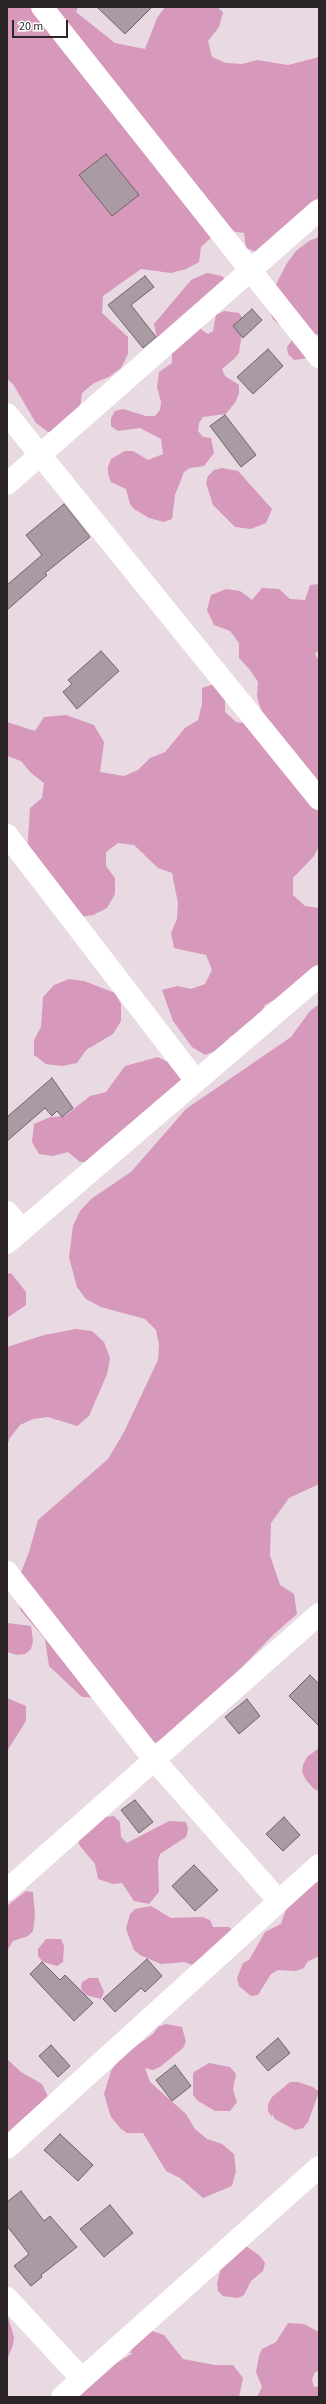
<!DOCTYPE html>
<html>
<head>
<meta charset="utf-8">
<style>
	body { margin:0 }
	#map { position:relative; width:326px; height:2404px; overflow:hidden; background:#e9d9e2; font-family:"Source Sans 3",sans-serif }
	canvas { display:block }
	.frame { position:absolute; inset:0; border:8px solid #2b2528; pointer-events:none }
	.scale { position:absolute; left:12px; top:20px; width:56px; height:18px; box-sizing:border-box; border:2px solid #2b2528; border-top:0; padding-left:5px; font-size:12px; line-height:14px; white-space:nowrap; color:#2b2528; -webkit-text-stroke:3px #fff; paint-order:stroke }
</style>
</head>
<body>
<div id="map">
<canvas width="326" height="2404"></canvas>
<div class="frame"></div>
<div class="scale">20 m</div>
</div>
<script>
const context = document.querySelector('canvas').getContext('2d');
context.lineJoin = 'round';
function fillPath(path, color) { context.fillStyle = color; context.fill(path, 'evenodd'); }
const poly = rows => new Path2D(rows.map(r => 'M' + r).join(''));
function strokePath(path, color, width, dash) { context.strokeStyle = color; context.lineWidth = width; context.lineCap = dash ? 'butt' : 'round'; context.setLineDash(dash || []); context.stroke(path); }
fillPath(poly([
	[7,7,78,7,76,12,115,43,145,49,157,18,165,7,217,7,223,12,219,27,208,41,212,57,226,63,242,64,257,60,288,65,319,57,319,210,261,254,246,248,244,233,229,231,214,235,201,247,199,262,186,269,171,273,141,269,103,296,102,313,128,337,128,354,121,368,109,377,94,383,82,393,78,424,64,432,48,432,36,423,13,384,7,379],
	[319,237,319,335,301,330,285,330,273,319,266,304,287,263,296,251,309,241],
	[207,273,222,276,227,282,195,315,202,330,208,334,213,331,216,315,224,311,239,313,244,320,239,353,234,359,222,369,225,376,239,385,239,393,236,401,226,414,203,417,199,423,198,431,203,437,211,438,214,453,204,466,190,468,184,472,175,495,172,519,164,522,149,518,134,509,130,504,126,489,111,482,108,474,108,467,111,459,125,451,133,451,148,460,163,454,161,439,140,428,118,431,111,426,111,418,115,411,123,409,146,416,155,416,160,410,161,402,157,387,159,372,172,363,172,356,170,348,157,339,154,324,191,280],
	[292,340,300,342,309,358,294,360,288,354,287,347],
	[222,468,238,471,272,509,266,523,251,529,235,527,213,505,206,483,208,476,214,470],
	[319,584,319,649,315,654,319,661,319,846,314,856,293,878,293,895,305,906,319,908,319,975,265,1005,256,1020,230,1037,221,1049,205,1055,192,1047,173,1021,162,990,177,986,191,989,205,984,212,970,206,955,174,948,171,933,177,919,178,903,172,873,158,868,134,845,118,843,106,852,106,866,115,878,115,894,107,908,93,915,77,917,27,855,30,808,42,798,44,783,31,773,21,761,7,756,7,722,35,731,44,717,66,715,94,725,104,742,100,772,124,776,138,770,150,758,165,752,185,728,198,720,202,704,202,688,217,683,225,697,225,712,236,722,251,724,262,713,257,697,258,682,250,670,239,658,239,643,230,631,214,625,207,610,211,595,226,589,240,591,252,600,262,588,279,589,290,599,305,600,310,585],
	[69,979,84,981,115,993,121,1004,121,1021,113,1034,86,1050,77,1063,62,1066,46,1064,34,1055,34,1040,41,1027,43,997,54,985],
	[319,1004,319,1484,289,1498,271,1523,270,1555,280,1585,294,1594,297,1614,274,1634,215,1695,198,1706,193,1719,167,1737,146,1747,101,1698,82,1697,49,1666,45,1639,21,1611,14,1590,29,1552,38,1520,108,1459,124,1432,158,1360,159,1345,156,1330,145,1319,101,1307,86,1299,77,1287,69,1257,73,1226,80,1211,91,1199,131,1172,186,1109,291,1037,310,1011],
	[158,1057,174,1065,184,1078,96,1162,80,1162,68,1152,53,1156,39,1154,32,1142,34,1124,50,1117,65,1116,90,1096,106,1092,125,1066],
	[11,1273,26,1292,26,1305,7,1318,7,1274],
	[76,1329,92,1331,104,1342,110,1358,107,1374,89,1416,77,1426,48,1417,33,1419,20,1425,10,1438,7,1445,7,1347,44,1335],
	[7,1623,31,1626,33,1641,31,1649,25,1654,17,1655,7,1652],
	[7,1698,26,1706,26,1721,7,1751],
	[319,1748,319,1791,314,1789,306,1780,302,1772,303,1765,307,1757],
	[114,1816,120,1822,121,1837,127,1843,169,1821,186,1822,188,1829,186,1837,160,1854,158,1861,159,1892,149,1904,134,1901,122,1883,113,1884,98,1879,95,1864,80,1846,77,1839,99,1818],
	[319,1881,319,1956,307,1962,304,1968,296,1971,278,1970,271,1974,258,1995,251,1996,239,1986,237,1978,243,1963,249,1960,265,1932,281,1924,286,1909,295,1896],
	[26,1891,33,1892,35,1915,33,1931,28,1936,13,1941,7,1951,7,1906],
	[151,1906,171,1918,202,1917,210,1920,213,1927,229,1927,234,1932,192,1965,185,1962,161,1964,140,1955,134,1950,126,1929,130,1914,135,1909],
	[46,1939,61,1939,64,1946,63,1962,57,1966,43,1962,38,1956,38,1949],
	[97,1976,104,1992,101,1999,86,1995,81,1989,82,1982,89,1978,97,1978],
	[166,2024,182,2027,186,2042,183,2048,160,2067,153,2070,145,2068,150,2082,186,2114,195,2129,207,2139,222,2144,234,2154,236,2171,232,2186,203,2198,180,2178,166,2171,143,2133,127,2133,121,2129,111,2117,104,2094,111,2071,121,2057,153,2034,158,2027],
	[7,2059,21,2072,42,2084,52,2105,7,2142],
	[209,2063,230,2067,236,2074,233,2090,237,2102,230,2111,215,2111,198,2101,193,2095,193,2075,194,2072],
	[290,2082,298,2082,313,2087,319,2092,308,2122,303,2128,295,2130,275,2119,272,2114,272,2117,268,2111,268,2104,272,2097],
	[246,2246,260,2256,265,2263,263,2271,251,2281,244,2295,238,2298,223,2296,218,2291,217,2284,221,2268],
	[7,2314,14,2337,13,2345,7,2360],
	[288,2323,304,2324,319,2332,319,2371,315,2372,312,2379,314,2387,319,2386,319,2397,257,2397,262,2387,256,2372,259,2356,262,2349,276,2342],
	[149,2330,164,2335,183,2359,215,2365,233,2365,243,2378,239,2397,67,2397,79,2386,133,2353,130,2353,136,2338]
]), '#d698bb');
const building = poly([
	[97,7,152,7,125,34,97,7],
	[106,154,139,195,112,216,79,175,106,154],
	[145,276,154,287,131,305,156,337,143,348,108,305,145,276],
	[252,309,262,320,243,338,233,326,252,309],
	[268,349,283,366,253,394,237,377,268,349],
	[225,415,256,455,241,467,210,426,225,415],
	[64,504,90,537,45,573,47,575,7,610,7,585,42,555,26,535,64,504],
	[101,651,119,671,77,709,63,692,72,684,68,680,101,651],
	[52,1078,73,1108,62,1117,57,1111,52,1116,45,1108,7,1141,7,1117,52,1078],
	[310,1675,319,1684,319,1726,289,1696,310,1675],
	[247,1699,260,1716,239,1734,225,1717,247,1699],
	[135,1800,153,1822,139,1833,121,1810,135,1800],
	[284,1817,300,1835,283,1851,266,1834,284,1817],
	[194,1865,218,1890,195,1911,172,1886,194,1865],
	[147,1959,162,1976,145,1992,141,1988,115,2012,103,1999,147,1959],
	[42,1962,60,1980,65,1975,93,2003,74,2021,30,1974,42,1962],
	[278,2038,290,2053,268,2071,256,2057,278,2038],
	[51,2045,70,2066,58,2077,39,2056,51,2045],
	[175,2065,191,2086,172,2101,156,2080,175,2065],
	[60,2134,93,2165,78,2181,44,2150,60,2134],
	[21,2191,44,2221,50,2216,77,2247,41,2275,42,2277,31,2286,14,2266,29,2254,7,2226,7,2202,21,2191],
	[110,2205,133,2233,104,2257,80,2229,110,2205]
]);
fillPath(building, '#aa9aa3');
strokePath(building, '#70626a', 1);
strokePath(poly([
	[42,7,319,357],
	[7,414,319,799],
	[7,484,319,210],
	[7,835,196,1081],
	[7,1212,22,1230],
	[7,1243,319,976],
	[7,1572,155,1761,279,1901],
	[7,1890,319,1614],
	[7,2148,319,1865],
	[7,2298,82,2379],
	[62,2397,319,2167]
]), '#fff', 22);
</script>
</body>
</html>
